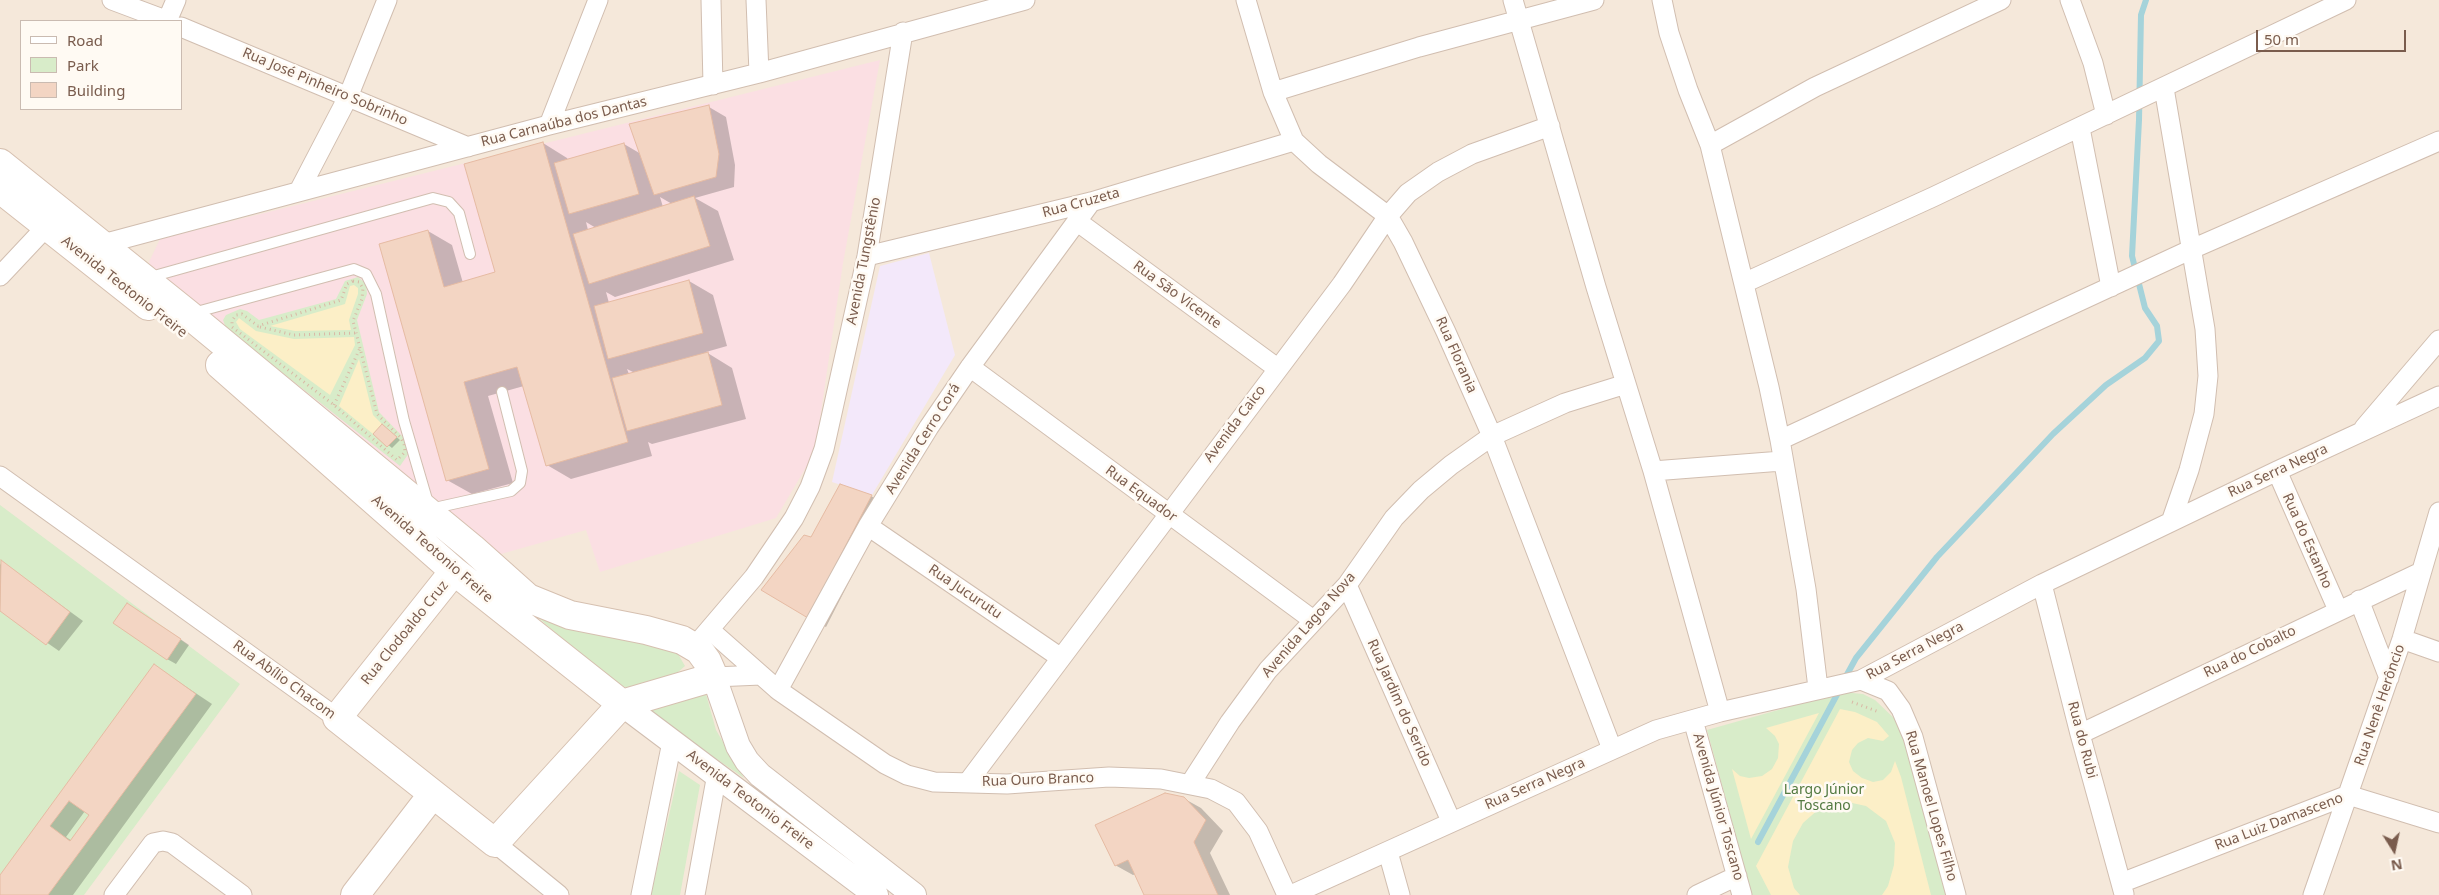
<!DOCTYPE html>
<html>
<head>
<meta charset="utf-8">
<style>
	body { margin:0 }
	#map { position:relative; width:2439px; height:895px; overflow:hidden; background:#fdf6ec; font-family:"Noto Sans",sans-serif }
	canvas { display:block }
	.legend { position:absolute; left:20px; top:20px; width:162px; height:90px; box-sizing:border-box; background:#fffaf3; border:1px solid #cabbb1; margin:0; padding:6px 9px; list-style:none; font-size:15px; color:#7a5c4d }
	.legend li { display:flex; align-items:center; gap:10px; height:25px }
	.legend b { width:25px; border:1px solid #cabbb1 }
	.north { position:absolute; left:2369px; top:825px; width:50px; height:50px; -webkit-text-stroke:4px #fffaf3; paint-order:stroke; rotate:170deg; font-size:14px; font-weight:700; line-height:20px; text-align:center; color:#7a5c4d }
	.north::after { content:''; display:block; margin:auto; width:18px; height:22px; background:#7a5c4d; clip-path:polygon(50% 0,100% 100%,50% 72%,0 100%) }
	.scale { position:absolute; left:2256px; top:30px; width:150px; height:22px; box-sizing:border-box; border:2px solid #7a5c4d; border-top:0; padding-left:6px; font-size:15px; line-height:18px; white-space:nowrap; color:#7a5c4d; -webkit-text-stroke:4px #fffaf3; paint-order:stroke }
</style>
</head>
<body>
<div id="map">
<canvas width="2439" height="895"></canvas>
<ul class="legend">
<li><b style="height:6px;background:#fff"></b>Road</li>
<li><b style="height:14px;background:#d8ecc9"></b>Park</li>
<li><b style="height:14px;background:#f3d5c3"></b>Building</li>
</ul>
<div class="north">N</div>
<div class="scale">50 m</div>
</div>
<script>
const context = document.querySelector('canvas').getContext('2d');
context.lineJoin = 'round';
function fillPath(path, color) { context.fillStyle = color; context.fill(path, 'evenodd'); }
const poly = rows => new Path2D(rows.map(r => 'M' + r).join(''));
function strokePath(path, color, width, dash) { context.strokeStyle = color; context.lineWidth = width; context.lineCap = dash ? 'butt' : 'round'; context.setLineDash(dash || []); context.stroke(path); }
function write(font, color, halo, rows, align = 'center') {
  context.font = font + ' "Noto Sans",sans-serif'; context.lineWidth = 5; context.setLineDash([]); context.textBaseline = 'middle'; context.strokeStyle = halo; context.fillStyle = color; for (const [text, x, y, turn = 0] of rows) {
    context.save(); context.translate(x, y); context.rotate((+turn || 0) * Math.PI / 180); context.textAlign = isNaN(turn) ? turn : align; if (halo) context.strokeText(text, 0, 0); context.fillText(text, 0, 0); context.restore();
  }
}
fillPath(poly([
	[0,0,2439,0,2439,895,0,895],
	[21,21,181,21,181,109,21,109]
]), '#f5e8da');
fillPath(poly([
	[929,253,955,355,872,495,832,482,880,266]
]), '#f3e8fa');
fillPath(poly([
	[880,60,843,263,815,452,776,518,600,572,586,530,501,554,153,273,149,262,160,239]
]), '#fbdfe3');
fillPath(poly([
	[358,277,366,284,367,294,357,320,379,412,403,437,409,453,400,466,226,328,223,320,226,315,240,309,247,311,259,320,336,299,345,281],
	[0,505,240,684,84,895,0,895],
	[527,608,678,654,685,666,669,680,628,688,614,683],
	[704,687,716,730,744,778,642,707],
	[1842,692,1863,694,1875,700,1898,722,1905,737,1947,895,1752,895,1707,730],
	[679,771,700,785,680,895,651,895]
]), '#d8ecc9');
fillPath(poly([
	[354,285,358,288,358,294,349,320,351,330,295,331,270,326,345,304,350,286],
	[239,318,256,331,294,339,354,337,355,345,330,395,240,329,236,322],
	[359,359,373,415,382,424,373,434,339,406],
	[1840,709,1855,712,1877,722,1889,736,1883,741,1868,738,1858,743,1852,750,1849,762,1853,771,1862,778,1873,782,1883,780,1891,772,1895,761,1901,777,1931,895,1882,895,1888,886,1894,865,1895,843,1886,821,1866,806,1843,801,1820,808,1803,823,1793,841,1788,867,1794,888,1800,895,1771,895,1756,866],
	[1819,713,1751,839,1732,769,1740,776,1749,778,1762,776,1772,769,1778,758,1779,744,1775,736,1766,728]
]), '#fcefc7');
fillPath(poly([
	[709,107,726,117,735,165,734,187,695,198,718,211,734,260,615,297,606,292,609,303,689,281,713,295,727,346,706,352,732,368,746,419,652,444,648,442,652,456,571,479,547,465,524,386,488,396,513,483,472,494,447,480,428,231,452,245,463,283,496,273,543,143,567,158,568,160,624,144,641,154],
	[660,197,672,204,663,207],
	[586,222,596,228,588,230],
	[627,369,635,373,629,374],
	[383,425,400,440,392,448,375,434],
	[871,496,888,506,826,627,809,617,812,539],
	[2,562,83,621,59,651,0,610,0,565],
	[136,609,189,645,176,664,167,659],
	[155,666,212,704,73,895,0,895,0,878],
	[85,811,90,815,72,841,66,837],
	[1183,798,1201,808,1223,831,1210,853,1230,895,1145,895,1136,874,1133,875,1115,865]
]), '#0003');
strokePath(poly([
	[1844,680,1856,658,1937,557,2053,434,2106,385,2145,358,2159,341,2157,326,2145,308,2132,256,2139,120,2141,15,2146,0],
	[1758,842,1840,689]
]), '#a5d3da', 6);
const building = poly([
	[709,105,719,154,716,177,654,195,629,124,709,105],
	[543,142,628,442,546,466,517,367,464,382,489,469,446,481,379,244,428,230,444,287,495,272,464,164,543,142],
	[624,143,639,194,569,214,554,163,624,143],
	[694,196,710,246,589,284,573,234,694,196],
	[689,280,703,333,608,359,594,306,689,280],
	[708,352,722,405,627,431,612,378,708,352],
	[382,424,397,437,387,447,373,434,382,424],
	[840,484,872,495,808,618,761,590,804,535,811,537,840,484],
	[1,560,70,612,46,645,0,611,1,560],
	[127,603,181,639,167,660,113,623,127,603],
	[154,664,196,694,48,895,0,895,0,875,154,664],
	[69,801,89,815,70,841,50,826,69,801],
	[1165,793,1184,797,1206,820,1194,842,1218,895,1144,895,1128,860,1115,866,1095,825,1165,793]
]);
fillPath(building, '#f3d5c3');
strokePath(building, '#e6bba3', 1);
const service = poly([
	[147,278,433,198,449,202,459,213,470,254],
	[193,313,354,269,366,274,376,294,404,421,428,503],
	[430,509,511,491,520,483,522,471,502,392]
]);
const minor = poly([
	[112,0,168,21],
	[711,0,713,85],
	[756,0,759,73],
	[1246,0,1273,92,1294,141,1319,164,1388,216,1403,242,1446,332,1492,436,1612,749],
	[1513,0,1596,287,1653,471,1720,712],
	[1662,0,1669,33,1688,90,1710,145,1769,387,1780,440,1806,589,1818,688],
	[2070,0,2093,63,2106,115],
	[167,21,176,0],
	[181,27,468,147],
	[2164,88,2205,329,2208,376,2204,414,2189,470,2171,522],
	[1273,92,1419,47,1594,0],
	[549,125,598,0],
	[2080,128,2111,287],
	[1710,145,1815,87,2001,0],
	[299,191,348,97,387,0],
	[1078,222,1277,368],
	[103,244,549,125,759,73,1025,0],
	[867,256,1091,202,1294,141],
	[0,276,47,226],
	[1744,283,1933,197,2346,0],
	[970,367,1313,620],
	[2364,428,2439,340],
	[1780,440,2192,249,2439,141],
	[1653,471,1782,461],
	[2277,471,2338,610],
	[0,476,337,718],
	[868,526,1061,658],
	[2042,584,2080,734,2124,894],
	[1347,585,1451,821],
	[2359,600,2389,678],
	[710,630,778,690,885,764,907,775,934,782,1007,784,1109,777,1161,779,1211,789,1236,802,1258,831,1287,895],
	[702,638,754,577,794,518,810,487,824,449,867,256,903,32],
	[2402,639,2439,652],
	[714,677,761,675],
	[1861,680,1888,691,1901,709,1913,737,1956,895],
	[778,690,868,526,929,427,970,367,1091,202],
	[1693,720,1742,895],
	[2080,734,2421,572],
	[968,782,1342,284,1388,216,1408,193,1438,172,1472,154,1550,126],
	[1190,784,1230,722,1268,670,1347,585,1394,518,1421,490,1451,465,1492,436,1565,403,1626,384],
	[495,843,559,895],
	[1388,852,1400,895],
	[2121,883,2348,795,2439,823],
	[114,895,153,843,163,841,172,843,242,895],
	[641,895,672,742],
	[695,895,717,774],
	[1291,895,1656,730,1720,712,1861,680,2042,584,2277,471,2439,396],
	[1697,895,1737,876],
	[2313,895,2402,639,2439,512]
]);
const tertiary = poly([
	[714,677,738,746,747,761,760,775,914,895],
	[622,704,876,895]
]);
const secondary = poly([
	[0,163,188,314,472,548,528,598,570,615,646,630,682,640,699,650,707,661,714,677,622,704,495,843,337,718,454,571],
	[0,189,148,306],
	[220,365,454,571,622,704],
	[355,895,432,795]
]);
strokePath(service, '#d1beb0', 12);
strokePath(minor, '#d1beb0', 21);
strokePath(tertiary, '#d1beb0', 26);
strokePath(secondary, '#d6c0b0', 30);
strokePath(poly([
	[353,281,359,282,363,288,362,299,353,321,377,414,401,438,404,444,405,452,397,460,334,405,232,327,232,321,236,315,242,314,258,326,341,300,347,284,353,281],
	[260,327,294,335,356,333],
	[334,405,360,348],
	[1852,702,1879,712]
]), '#d9b8a5', 3, [1, 4]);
strokePath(service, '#fff', 10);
strokePath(minor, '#fff', 19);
strokePath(tertiary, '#fff', 24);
strokePath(secondary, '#fff', 28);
write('14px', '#7a5c4d', '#fffaf3', [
	["Rua José Pinheiro Sobrinho",325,87,23],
	["Rua Carnaúba dos Dantas",564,122,-14],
	["Rua Cruzeta",1081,203,-15],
	["Avenida Tungstênio",864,261,-79],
	["Avenida Teotonio Freire",124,287,38],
	["Rua São Vicente",1177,295,36],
	["Rua Florania",1456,355,66],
	["Avenida Caico",1235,424,-53],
	["Avenida Cerro Corá",923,439,-58],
	["Rua Serra Negra",2278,471,-25],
	["Rua Equador",1141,494,36],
	["Rua do Estanho",2307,541,66],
	["Avenida Teotonio Freire",432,549,41],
	["Rua Jucurutu",965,592,34],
	["Avenida Lagoa Nova",1309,625,-49],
	["Rua Clodoaldo Cruz",405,633,-51],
	["Rua Serra Negra",1915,651,-28],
	["Rua do Cobalto",2250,652,-26],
	["Rua Abílio Chacom",284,680,36],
	["Rua Jardim do Serido",1399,703,66],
	["Rua Nenê Herôncio",2380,705,-71],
	["Rua do Rubi",2082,740,75],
	["Rua Ouro Branco",1038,780,-2],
	["Rua Serra Negra",1535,784,-24],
	["Avenida Teotonio Freire",750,800,37],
	["Rua Manoel Lopes Filho",1931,806,74],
	["Avenida Júnior Toscano",1718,807,74],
	["Rua Luiz Damasceno",2279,822,-21]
]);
write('14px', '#537a41', '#fffaf3', [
	["Largo Júnior",1824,790],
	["Toscano",1824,806]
]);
</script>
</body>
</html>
